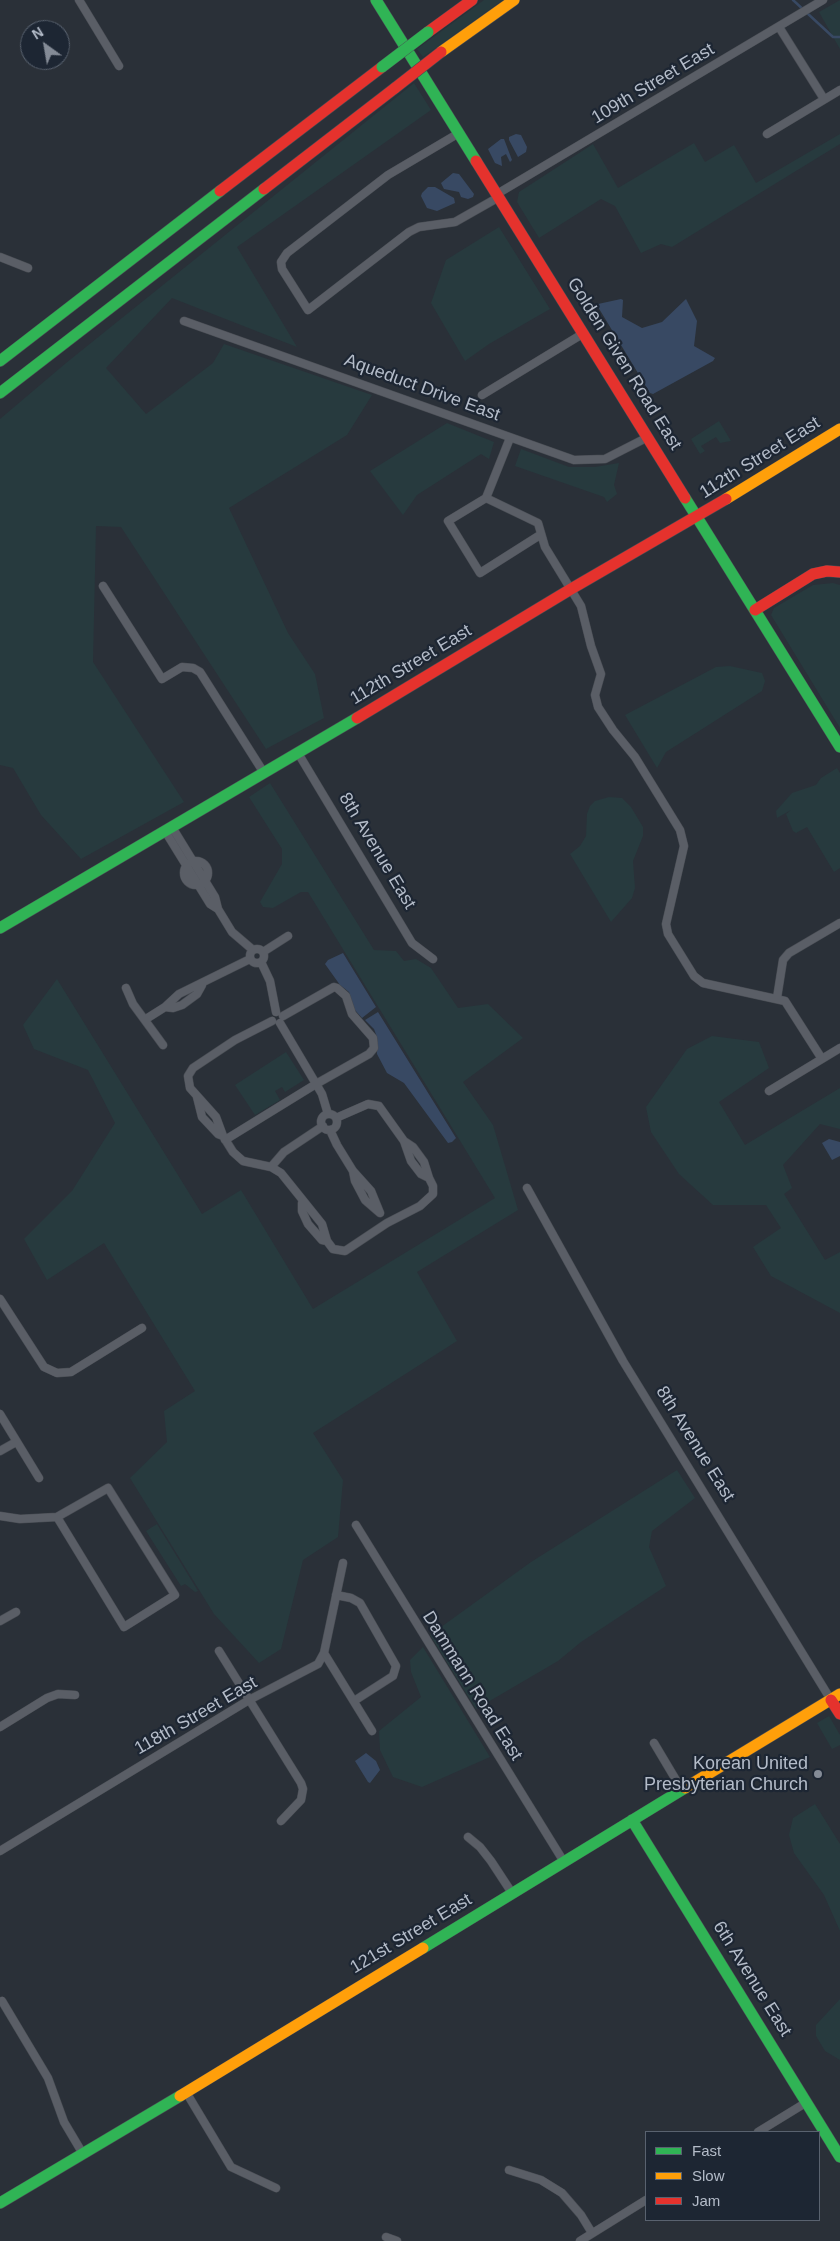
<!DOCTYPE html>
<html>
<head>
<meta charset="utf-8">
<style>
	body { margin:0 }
	#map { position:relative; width:840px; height:2241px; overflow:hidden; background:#2a3038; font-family:Helvetica,sans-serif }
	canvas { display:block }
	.legend { position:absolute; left:645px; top:2131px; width:175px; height:90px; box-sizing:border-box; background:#1d2633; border:1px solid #59626f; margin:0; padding:6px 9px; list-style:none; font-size:15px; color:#b4bcc9 }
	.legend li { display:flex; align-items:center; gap:10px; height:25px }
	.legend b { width:25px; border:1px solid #59626f }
	.north { position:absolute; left:20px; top:20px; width:50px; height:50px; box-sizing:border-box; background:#1d2633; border:1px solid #59626f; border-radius:50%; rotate:328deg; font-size:14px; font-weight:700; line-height:20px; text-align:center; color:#b4bcc9 }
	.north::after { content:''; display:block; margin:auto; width:18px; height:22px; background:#848b96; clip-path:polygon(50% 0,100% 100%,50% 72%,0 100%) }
</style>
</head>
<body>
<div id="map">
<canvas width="840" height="2241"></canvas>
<ul class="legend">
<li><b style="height:6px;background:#30b455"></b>Fast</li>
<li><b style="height:6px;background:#ff9f0a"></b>Slow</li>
<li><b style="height:6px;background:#e5322d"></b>Jam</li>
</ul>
<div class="north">N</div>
</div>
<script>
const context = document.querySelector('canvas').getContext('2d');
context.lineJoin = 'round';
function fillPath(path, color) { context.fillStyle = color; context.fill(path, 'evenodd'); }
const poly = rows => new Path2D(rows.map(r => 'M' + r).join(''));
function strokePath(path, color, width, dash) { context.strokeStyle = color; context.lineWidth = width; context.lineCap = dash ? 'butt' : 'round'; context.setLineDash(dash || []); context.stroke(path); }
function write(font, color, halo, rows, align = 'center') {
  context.font = font + ' Helvetica,sans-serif'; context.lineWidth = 4.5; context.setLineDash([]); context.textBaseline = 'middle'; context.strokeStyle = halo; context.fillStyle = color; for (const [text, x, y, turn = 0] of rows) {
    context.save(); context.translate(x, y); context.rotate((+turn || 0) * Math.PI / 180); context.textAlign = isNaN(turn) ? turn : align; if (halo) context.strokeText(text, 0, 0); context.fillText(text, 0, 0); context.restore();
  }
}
fillPath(poly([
	[484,0,503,0,423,57,417,49],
	[840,0,840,49,819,12],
	[414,83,431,110,237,247,297,347,172,298,106,368,146,414,213,363,224,344,372,395,347,435,229,508,288,633,315,674,324,718,266,749,121,527,96,526,93,662,184,802,81,859,41,815,13,768,0,765,0,419,66,363],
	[840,134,840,144,672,247,661,244,641,253,615,206,601,199,539,238,517,202,519,192,593,144,618,188,694,143,705,162,734,145,756,183],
	[499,227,550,309,489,344,465,361,431,303,446,260],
	[719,421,731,441,720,443,716,437,701,446,705,451,700,454,691,439],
	[447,423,494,442,489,459,481,454,417,495,403,515,370,471],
	[521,449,569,467,595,467,619,463,614,485,617,494,607,502,604,497,515,466],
	[833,583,840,585,840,728,771,615,774,608,813,585],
	[730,666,762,673,765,681,762,691,666,752,657,768,625,715,716,667],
	[837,768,840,773,840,868,834,872,807,827,796,833,793,831,786,814,791,810,777,818,776,811,792,793,816,785,821,778],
	[270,783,374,950,396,951,404,961,416,959,431,968,458,1008,488,1004,523,1038,463,1082,493,1125,518,1210,417,1272,457,1341,313,1433,343,1480,338,1537,303,1560,281,1649,259,1663,214,1614,130,1478,167,1442,164,1411,195,1391,104,1243,47,1280,24,1239,72,1191,115,1123,88,1070,34,1049,23,1025,57,979,202,1214,241,1190,313,1309,495,1198,308,892,301,892,273,908,263,907,260,902,282,864,282,849,249,797],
	[609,797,622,798,631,807,643,827,643,836,633,861,635,888,632,898,611,922,570,854,580,846,586,836,587,814,590,806,595,801],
	[712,1036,759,1042,769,1068,719,1102,745,1145,840,1088,840,1129,820,1124,783,1165,792,1188,784,1194,825,1260,840,1252,840,1313,771,1276,753,1247,781,1228,766,1205,713,1205,679,1174,651,1132,646,1107,687,1049],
	[286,1052,304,1080,285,1092,282,1087,275,1091,280,1100,255,1115,235,1085],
	[677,1470,695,1498,652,1531,649,1547,666,1586,581,1642,558,1661,476,1709,430,1635,531,1562],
	[157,1524,198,1591,195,1592,185,1584,181,1586,146,1531],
	[423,1647,490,1757,422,1787,393,1777,380,1750,379,1731,421,1697,411,1672,410,1660],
	[829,1716,840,1735,840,1745,832,1749,817,1723],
	[815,1804,840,1844,840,1931,824,1895,794,1853,789,1835,793,1818],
	[840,1999,840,2060,825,2051,816,2036,816,2025]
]), '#273a3e');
fillPath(poly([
	[516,134,521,135,527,147,526,152,518,157,509,140,509,137],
	[501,139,504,139,512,160,510,162,506,154,501,157,502,166,495,163,488,149],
	[453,173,459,174,474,194,473,197,468,199,461,197,459,192,444,189,441,183],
	[428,187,435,187,454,198,455,203,437,211,427,208,421,196,422,193],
	[621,299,623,300,622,317,642,328,662,322,686,299,697,321,694,346,715,358,713,361,653,394,650,393,598,307,598,304],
	[343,953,376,1007,362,1018,354,1009,349,992,340,985,325,964,328,960],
	[378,1012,456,1138,452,1142,448,1143,404,1083,387,1073,377,1054,377,1037,374,1029,365,1020],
	[829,1139,840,1142,840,1156,832,1160,822,1143],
	[366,1753,376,1761,380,1770,370,1783,368,1782,355,1761]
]), '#384963');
strokePath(poly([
	[793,0,833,37,840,37]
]), '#384963', 2.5);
const street = poly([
	[79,0,119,66],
	[779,27,824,99],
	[459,133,388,175,287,253,281,262,282,269,308,310,409,232,419,227,455,222,499,197],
	[767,134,840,90],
	[497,194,823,0],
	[0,257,28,268],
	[184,321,574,460,605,459,648,437],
	[482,395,584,333],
	[486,498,538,523,545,547,581,606,591,646,601,674,595,695,598,707,613,730,635,757,680,830,684,846,666,924,668,934,694,976,703,983,785,1001,822,1059],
	[486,498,448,521,480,573,540,535],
	[486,498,510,438],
	[103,586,162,679,182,667,193,668,200,672,264,773],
	[298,753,412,943,433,959],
	[165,831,210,904,218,909,215,897,172,827],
	'184 873a12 12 0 1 1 24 0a12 12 0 1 1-24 0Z',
	[218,909,232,932,253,950],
	'250 956a7 7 0 1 1 14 0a7 7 0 1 1-14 0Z',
	[263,952,288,936],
	[261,962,270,981,276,1012],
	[202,985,197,994,182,1005,173,1008,165,1007,179,994,250,959],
	[126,988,133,1004,163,1045],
	[777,998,783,960,789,953,840,923],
	[146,1019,165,1007],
	[280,1023,322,1094,328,1114],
	[769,1091,840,1048],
	[197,1097,202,1117,218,1134,223,1136,216,1117,190,1088,188,1076,193,1068,235,1040,272,1021],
	'321 1122a8 8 0 1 1 16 0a8 8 0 1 1-16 0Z',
	[336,1118,368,1104,379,1106,404,1141,411,1161,421,1174,429,1178,424,1162,413,1147,404,1141],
	[330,1130,337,1145,353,1171,371,1191,380,1213,365,1200,355,1181,353,1171],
	[223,1136,233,1152,243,1161,271,1167,281,1173,322,1224,327,1241,322,1240,308,1224,302,1211,302,1203],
	[225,1140,316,1084,369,1054,374,1048,373,1038,352,1014,346,996,337,988,334,987,283,1016],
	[271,1167,284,1152,323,1126],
	[527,1188,623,1361,831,1700],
	[327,1241,333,1249,345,1251,387,1223,420,1206,433,1194,433,1186,429,1178],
	[0,1299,44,1367,57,1373,71,1372,142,1328],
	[0,1414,39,1478],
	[0,1451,16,1442],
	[0,1516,20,1519,57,1517,108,1488,175,1595,124,1627,57,1517],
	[356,1525,564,1862],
	[336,1595,351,1598,360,1603,396,1666,393,1676,354,1701],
	[0,1621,16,1612],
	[219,1651,301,1783,303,1789,301,1800,281,1821],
	[324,1653,372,1731],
	[0,1727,47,1698,58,1694,75,1695],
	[654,1743,682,1790],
	[468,1837,480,1847,491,1861,512,1893],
	[0,1851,249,1700,318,1664,324,1653,343,1563],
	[2,2001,48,2078,64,2122,83,2154],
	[186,2092,231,2167,276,2188],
	[758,2132,807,2102],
	[509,2170,541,2180,562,2193,581,2215,592,2233],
	[386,2237,397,2241],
	[580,2241,646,2200]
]);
const fast = poly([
	[376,0,476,161],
	[0,361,220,191],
	[0,393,264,189],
	[685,498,840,747],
	[0,928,357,718],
	[632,1820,840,2157],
	[423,1948,685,1788],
	[0,2203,180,2096]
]);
const slow = poly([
	[441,52,514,0],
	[726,499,840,429],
	[685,1788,840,1694],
	[180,2096,423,1948]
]);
const jam = poly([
	[428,32,472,0],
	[476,161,685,498],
	[264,189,395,88],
	[220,191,382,67],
	[755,610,813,574,827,571,840,572],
	[357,718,571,589,726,499],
	[831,1700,840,1714]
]);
strokePath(street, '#484c53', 9);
strokePath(fast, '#484c53', 12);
strokePath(slow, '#484c53', 12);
strokePath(jam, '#484c53', 12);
strokePath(street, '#5a5e66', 8);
strokePath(fast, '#30b455', 11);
strokePath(slow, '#ff9f0a', 11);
strokePath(jam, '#e5322d', 11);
const fastBridge = poly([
	[382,67,428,32]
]);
const jamBridge = poly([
	[395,88,441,52]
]);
strokePath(fastBridge, '#474c53', 12, []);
strokePath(jamBridge, '#474c53', 12, []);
strokePath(fastBridge, '#30b455', 11);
strokePath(jamBridge, '#e5322d', 11);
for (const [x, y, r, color] of [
	[818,1774,5,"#848b96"]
]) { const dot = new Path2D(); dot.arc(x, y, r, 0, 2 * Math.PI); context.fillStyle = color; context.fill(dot); strokePath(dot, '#1d2633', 2); }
write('18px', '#b4bcc9', '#1d2633', [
	["109th Street East",653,84,-31],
	["Golden Given Road East",624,364,58],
	["Aqueduct Drive East",422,388,20],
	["112th Street East",760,458,-32],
	["112th Street East",411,665,-31],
	["8th Avenue East",377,851,59],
	["8th Avenue East",695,1444,58],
	["Dammann Road East",472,1686,58],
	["118th Street East",196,1716,-30],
	["121st Street East",411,1934,-31],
	["6th Avenue East",752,1979,58]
]);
write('18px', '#b4bcc9', '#1d2633', [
	["Korean United",808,1764],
	["Presbyterian Church",808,1785]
], 'right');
</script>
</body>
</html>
